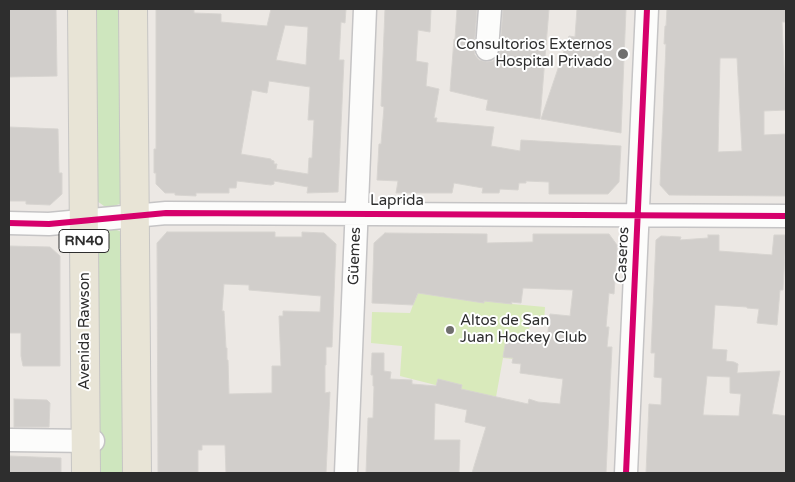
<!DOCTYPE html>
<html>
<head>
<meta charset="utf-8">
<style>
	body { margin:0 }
	#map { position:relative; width:795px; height:482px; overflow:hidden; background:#ece8e4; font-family:"Varela Round",sans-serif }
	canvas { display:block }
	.frame { position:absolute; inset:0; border:10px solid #2e2e2e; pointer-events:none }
</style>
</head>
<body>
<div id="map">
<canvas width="795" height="482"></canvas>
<div class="frame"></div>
</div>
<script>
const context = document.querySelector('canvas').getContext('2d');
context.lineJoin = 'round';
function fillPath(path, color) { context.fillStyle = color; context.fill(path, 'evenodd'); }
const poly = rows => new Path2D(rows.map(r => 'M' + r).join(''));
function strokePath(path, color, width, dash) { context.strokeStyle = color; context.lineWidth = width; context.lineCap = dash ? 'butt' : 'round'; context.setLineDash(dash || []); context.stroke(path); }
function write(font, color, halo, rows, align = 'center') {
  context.font = font + ' "Varela Round",sans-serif'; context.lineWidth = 4; context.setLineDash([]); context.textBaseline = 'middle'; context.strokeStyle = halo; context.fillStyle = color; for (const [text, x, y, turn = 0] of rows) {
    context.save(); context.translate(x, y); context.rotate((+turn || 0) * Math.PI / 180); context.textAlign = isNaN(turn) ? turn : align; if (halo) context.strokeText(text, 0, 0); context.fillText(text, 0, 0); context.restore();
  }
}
fillPath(poly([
	[95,9,124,9,122,203,114,206,104,206,97,201],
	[114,229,122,232,127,473,99,473,97,234,105,230]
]), '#cee6be');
fillPath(poly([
	[424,276,513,288,512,304,545,307,544,322,530,321,528,339,516,338,514,359,503,358,496,397,471,394,400,376,402,346,371,343,372,312,410,313]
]), '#d9eabb');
const building = poly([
	[9,9,56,9,57,76,9,77,9,9],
	[156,9,194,9,194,13,221,14,221,22,267,26,271,9,346,9,345,23,341,22,339,60,344,60,338,192,307,193,308,187,274,181,274,184,271,185,237,181,236,188,229,188,229,193,196,193,196,196,175,195,175,193,165,193,156,184,156,173,154,173,154,149,156,149,156,9],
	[285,25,308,27,306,65,276,60,285,25],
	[269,81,310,87,308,120,314,120,312,158,309,158,308,174,276,169,277,164,274,164,274,161,271,160,271,159,241,154,252,90,267,93,269,81],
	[385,9,431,9,430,32,418,30,416,61,428,63,426,86,439,89,434,118,437,118,436,122,494,127,491,146,520,151,521,140,621,146,619,182,608,194,549,194,549,182,526,181,526,183,519,183,518,190,500,189,499,193,482,193,483,188,454,183,452,193,396,193,398,181,377,180,379,144,381,144,384,107,381,106,385,9],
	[457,9,477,9,474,49,475,55,479,60,487,62,493,61,498,56,500,50,503,9,549,9,540,119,486,110,488,100,450,91,454,39,455,39,457,9],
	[577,9,626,9,621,133,541,119,569,36,575,37,577,9],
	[667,9,786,9,786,22,782,22,786,110,764,111,764,135,786,134,786,196,669,195,660,185,666,44,664,44,665,26,666,26,667,9],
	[720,58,737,58,742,151,718,152,720,58],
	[9,127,58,129,59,173,62,173,62,194,50,205,26,204,26,201,9,201,9,127],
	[167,232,275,232,275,237,302,237,302,232,324,233,336,244,332,347,326,347,326,365,325,365,325,393,330,392,326,473,226,473,225,445,202,445,202,450,198,450,198,473,158,473,157,243,167,232],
	[224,284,249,285,249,290,321,296,320,312,283,311,283,316,279,316,281,366,272,366,272,393,229,394,228,360,227,360,227,348,226,348,224,311,222,311,224,284],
	[385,233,487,234,487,243,533,242,533,234,609,234,617,245,617,251,614,294,609,293,606,327,609,327,607,347,612,347,606,473,472,473,486,427,465,422,467,410,435,403,434,440,460,440,459,473,366,473,368,418,373,418,374,386,373,386,373,375,371,375,372,353,384,353,384,371,391,372,390,379,412,380,412,384,436,386,438,379,462,385,461,389,528,404,529,399,538,402,560,404,563,379,520,373,521,364,512,363,513,358,503,357,506,340,516,341,516,338,547,340,550,314,570,316,573,290,523,288,521,303,511,302,512,304,484,301,484,303,418,293,413,305,372,303,374,243,385,233],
	[708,235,719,235,719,251,772,255,774,235,786,235,783,290,780,290,777,325,757,323,759,309,747,308,747,307,715,305,712,349,727,350,726,361,734,362,738,364,737,373,780,371,772,414,786,416,786,473,646,473,649,404,661,405,662,378,654,377,655,353,651,353,656,240,661,236,681,237,680,240,708,238,708,235],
	[707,376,730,377,730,393,741,394,739,416,703,415,707,376],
	[9,246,50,247,60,256,60,366,23,366,21,356,21,333,9,333,9,246],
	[14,399,47,400,50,403,49,427,14,427,14,399],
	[9,456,61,458,61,473,9,473,9,456]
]);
fillPath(building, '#d1cecb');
strokePath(building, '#d7d4d0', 1);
const minor = poly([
	[487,49,490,9],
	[9,223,49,224,166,213,786,216],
	[9,440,93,441],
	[346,473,365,9],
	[626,473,647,9]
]);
const major = poly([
	[82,9,86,473],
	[133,9,137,473]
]);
strokePath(minor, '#c5c4c5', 25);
strokePath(major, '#c6c5c4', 30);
strokePath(minor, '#fcfcfb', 22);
strokePath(major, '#e8e4d6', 28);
strokePath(poly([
	[9,223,49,224,166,213,786,216],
	[626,473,647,9]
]), '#d6006c', 6);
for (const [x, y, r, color] of [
	[623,54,6,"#706f6e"],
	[450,330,5,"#706f6e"]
]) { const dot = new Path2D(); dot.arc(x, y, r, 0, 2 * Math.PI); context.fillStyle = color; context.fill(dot); strokePath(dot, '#fff', 2); }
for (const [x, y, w] of [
	[84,241,50]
]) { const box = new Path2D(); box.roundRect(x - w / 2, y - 11.5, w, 23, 4); context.fillStyle = '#fff'; context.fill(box); strokePath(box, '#2e2e2e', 1); }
write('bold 14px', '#2e2e2e', null, [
	["RN40",84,241]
]);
write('15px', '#2e2e2e', '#fff', [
	["Consultorios Externos",612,45],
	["Hospital Privado",612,62],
	["Altos de San",460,321,"left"],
	["Juan Hockey Club",460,338,"left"]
], 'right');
write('15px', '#2e2e2e', '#fff', [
	["Laprida",397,201],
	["Caseros",623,255,-87],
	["Güemes",355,256,-88],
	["Avenida Rawson",85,331,-90]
]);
</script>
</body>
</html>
